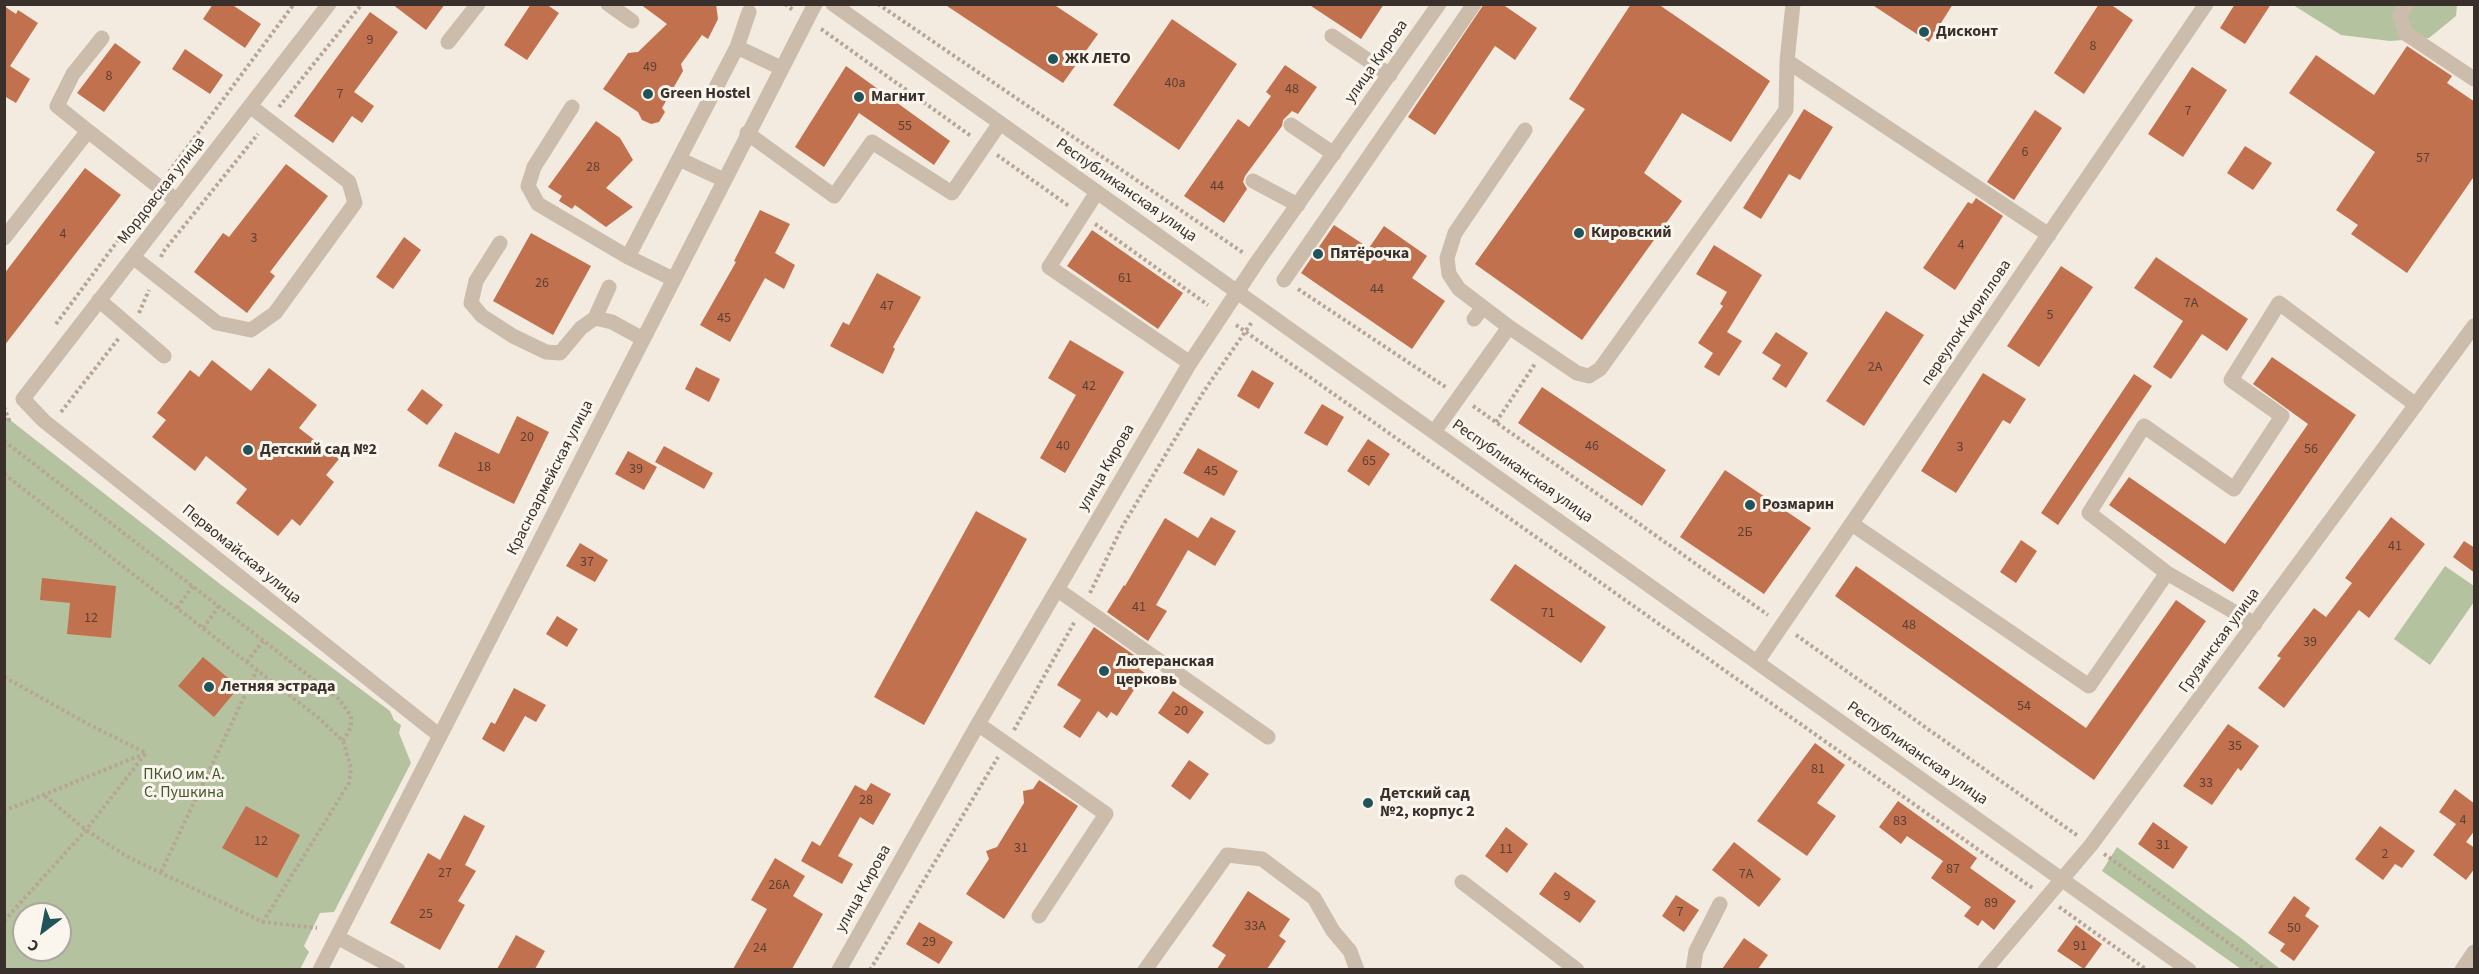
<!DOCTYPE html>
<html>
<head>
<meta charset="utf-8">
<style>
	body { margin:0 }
	#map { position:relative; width:2479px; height:974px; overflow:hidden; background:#f3ebe0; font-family:"Source Sans 3",sans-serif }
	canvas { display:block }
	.frame { position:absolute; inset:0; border:6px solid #39302b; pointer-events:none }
	.north { position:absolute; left:12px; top:902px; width:60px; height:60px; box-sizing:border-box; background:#faf5ed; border:2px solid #ada69f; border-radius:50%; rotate:212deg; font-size:16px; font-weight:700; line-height:24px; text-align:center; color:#39302b }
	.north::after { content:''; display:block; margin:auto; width:21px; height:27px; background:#21535a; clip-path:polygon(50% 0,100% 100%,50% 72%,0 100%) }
</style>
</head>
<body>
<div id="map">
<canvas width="2479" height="974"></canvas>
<div class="frame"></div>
<div class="north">С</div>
</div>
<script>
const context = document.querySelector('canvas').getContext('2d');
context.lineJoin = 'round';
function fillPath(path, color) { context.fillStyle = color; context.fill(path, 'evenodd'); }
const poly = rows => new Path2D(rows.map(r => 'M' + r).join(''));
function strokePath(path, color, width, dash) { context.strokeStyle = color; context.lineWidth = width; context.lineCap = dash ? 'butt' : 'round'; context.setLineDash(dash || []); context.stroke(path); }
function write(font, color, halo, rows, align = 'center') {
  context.font = font + ' "Source Sans 3",sans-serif'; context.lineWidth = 6; context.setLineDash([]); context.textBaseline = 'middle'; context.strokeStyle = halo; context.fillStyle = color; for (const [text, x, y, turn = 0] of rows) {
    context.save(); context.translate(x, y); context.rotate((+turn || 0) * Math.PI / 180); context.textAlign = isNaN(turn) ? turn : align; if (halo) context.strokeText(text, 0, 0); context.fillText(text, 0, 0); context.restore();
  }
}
fillPath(poly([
	[2293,5,2457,5,2456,16,2429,38,2390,41,2341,35],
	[5,416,220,584,390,711,394,720,401,725,399,733,411,763,334,912,320,913,304,946,309,952,300,969,5,969],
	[24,914,60,914,60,950,24,950],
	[2445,566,2474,586,2474,602,2430,665,2394,639],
	[2117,847,2241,938,2280,969,2241,969,2102,871]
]), '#b4c2a0');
fillPath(poly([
	[213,4,231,4,261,24,245,48,203,19],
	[392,4,445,4,426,30],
	[531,4,546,4,559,13,527,60,504,45],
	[640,4,716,4,718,19,708,39,702,35,681,64,683,71,662,108,665,112,659,122,651,124,642,120,638,112,603,89,628,53,638,52,667,24],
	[944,4,1053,4,1098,34,1063,83],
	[1308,4,1384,4,1361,39],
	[1484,4,1502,4,1537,28,1515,60,1495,46,1435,135,1408,117],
	[1631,4,1658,4,1770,81,1731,142,1682,113,1644,173,1682,201,1582,340,1475,264,1585,109,1569,99],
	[1871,4,1953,4,1929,42],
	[2099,4,2110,4,2133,20,2084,94,2054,73],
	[2235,4,2271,4,2245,44,2220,28],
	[4,6,16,14,18,10,38,23,10,66,30,79,16,103,4,96],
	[370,12,398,32,354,92,374,106,362,123,352,116,333,143,294,116],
	[1172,19,1237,64,1179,150,1113,105],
	[115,43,141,62,104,112,77,93],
	[2407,46,2452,76,2447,83,2475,102,2475,175,2407,273,2351,234,2358,225,2336,210,2375,152,2289,93,2316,55,2374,95],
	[185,49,223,75,210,94,172,69],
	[1285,65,1317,87,1298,114,1292,111,1283,120,1282,126,1245,176,1243,182,1247,189,1224,223,1184,196,1238,119,1249,127,1271,96,1266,92],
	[846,66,950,141,934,165,859,113,824,167,795,147],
	[2192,67,2227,90,2183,157,2148,134],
	[1804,109,1833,127,1800,180,1789,174,1761,219,1743,208],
	[2035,110,2062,128,2014,200,1987,182],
	[596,121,620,138,633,160,606,188,633,207,606,227,575,205,572,209,559,201,562,196,548,187],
	[2245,146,2272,163,2253,190,2227,173],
	[286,164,328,196,270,272,275,276,247,313,194,272,223,233,229,237],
	[85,168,121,195,4,346,4,274],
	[1976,198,2003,216,1955,290,1923,268,1968,202,1972,204],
	[760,210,790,224,775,253,795,265,784,289,765,278,730,342,700,325,736,262,734,261],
	[1334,225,1369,248,1384,226,1427,256,1412,278,1445,301,1412,349,1301,273],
	[1092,230,1183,293,1158,329,1067,266],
	[531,233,591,266,553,335,493,301],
	[404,237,421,250,393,289,376,277],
	[1714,245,1762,275,1727,332,1742,341,1719,376,1704,367,1713,353,1698,343,1723,306,1720,304,1727,292,1696,274],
	[2156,257,2248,319,2227,351,2202,334,2171,379,2153,367,2183,321,2134,288],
	[2061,266,2093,287,2039,367,2007,346],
	[877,273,921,297,893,347,895,349,883,374,830,346,843,322,849,325],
	[1886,311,1924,335,1864,426,1826,401],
	[1776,332,1808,353,1786,388,1772,379,1781,365,1762,353],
	[1070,340,1124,372,1065,473,1040,458,1076,395,1048,378],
	[2272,357,2356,415,2233,592,2109,505,2129,477,2225,544,2308,424,2253,384],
	[212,360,251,391,269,368,317,405,299,428,339,459,326,475,334,482,300,526,292,519,278,536,236,503,247,489,206,456,195,471,152,437,166,420,157,413,190,370,199,377],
	[696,367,720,379,709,402,685,389],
	[1252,370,1274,383,1259,409,1237,396],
	[1983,373,2026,399,2010,424,2003,420,1956,493,1921,471],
	[2134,374,2152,386,2058,525,2041,513],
	[1542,387,1666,470,1642,506,1518,423],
	[422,389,443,405,427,425,407,410],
	[1322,404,1344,417,1327,446,1304,433],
	[517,416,549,432,514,504,438,466,455,432,499,454],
	[1368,439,1390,454,1369,486,1347,471],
	[664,446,713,473,704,489,655,462],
	[1198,448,1238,471,1224,496,1183,473],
	[628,451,657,467,644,490,615,474],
	[1725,470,1811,528,1764,594,1680,537],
	[976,511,1027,539,924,725,874,697],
	[1211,517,1236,531,1215,566,1188,550,1156,605,1167,611,1148,641,1107,612,1124,585,1125,586,1165,518,1198,538],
	[2391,517,2425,544,2369,618,2359,610,2284,708,2258,688,2281,658,2277,656,2314,608,2326,617,2352,583,2345,578],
	[2021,540,2037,551,2016,583,2000,572],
	[2464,541,2475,548,2475,573,2453,557],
	[580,543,608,560,595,582,566,566],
	[1515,564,1606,627,1581,663,1490,600],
	[1856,566,2086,728,2176,600,2206,621,2094,780,1835,596],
	[42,578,116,586,111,638,67,634,70,603,40,600],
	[557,616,578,629,567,647,546,634],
	[1094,627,1144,662,1139,669,1145,673,1117,716,1111,712,1107,718,1098,711,1080,738,1063,727,1081,700,1057,685],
	[203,657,239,687,214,717,178,686],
	[514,688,546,705,536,722,525,716,504,752,482,739,491,722,495,724],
	[1173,691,1204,712,1188,734,1158,713],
	[2228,724,2259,746,2241,771,2238,768,2212,805,2183,786],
	[1815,743,1845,765,1817,803,1836,816,1807,856,1757,821],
	[1189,760,1209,774,1190,800,1171,786],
	[1039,780,1078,806,1004,919,966,894,989,859,986,851,997,847,1024,803,1023,791,1033,789],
	[871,783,891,794,873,825,860,817,838,856,853,864,842,884,801,861,812,841,820,846,855,785,866,791],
	[2455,789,2475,804,2475,830,2466,842,2475,848,2475,868,2466,880,2433,855,2456,824,2439,812],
	[1898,801,1977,858,1970,868,2016,901,1994,930,1982,920,1978,926,1964,916,1971,907,1931,878,1943,861,1907,836,1901,844,1879,827],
	[246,806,300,835,277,878,222,848],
	[464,815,485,826,465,865,476,871,458,901,465,905,440,950,390,923,428,853,440,860],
	[2153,822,2188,847,2173,869,2138,844],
	[2380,826,2415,851,2402,868,2395,864,2383,880,2355,859],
	[1506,827,1528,844,1507,873,1485,856],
	[1734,842,1781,879,1759,907,1712,870],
	[775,858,805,876,793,896,823,914,792,969,733,969,767,909,751,900],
	[1555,872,1596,901,1580,923,1539,894],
	[1248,891,1290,919,1279,936,1286,941,1267,969,1217,969,1226,955,1212,946],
	[1676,895,1699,910,1684,932,1662,916],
	[2294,896,2310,908,2305,916,2319,926,2294,961,2280,951,2285,944,2268,933],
	[919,922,953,942,939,964,906,944],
	[2076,925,2102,944,2084,969,2057,951],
	[516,935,545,951,535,969,497,969],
	[1744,938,1768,955,1758,969,1722,969]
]), '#c2714e');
strokePath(poly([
	[785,4,793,10],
	[878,4,1245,254],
	[821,29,971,136],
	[279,107,362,4],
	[997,155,1069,206],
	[169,172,294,4],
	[1095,224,1208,305],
	[161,257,163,252,258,134],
	[1298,289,1447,388],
	[139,313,149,290],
	[56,324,148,200],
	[1236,325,2034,889],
	[1473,406,1768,615],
	[4,407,9,420,4,422],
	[61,412,119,338],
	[1496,422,1535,364],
	[4,441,339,699,351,716,351,727,343,741],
	[4,474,320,719,343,741,351,768,349,783,263,922],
	[1090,593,1122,527,1204,391,1252,322],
	[177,608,193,586],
	[203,628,219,606],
	[1796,635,2078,836],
	[247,662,263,641],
	[4,677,90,725,146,753,4,811],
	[1014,730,1075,621],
	[45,796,86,830,128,857,263,922,317,928],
	[2104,854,2266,970],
	[161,872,257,670],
	[2059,907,2147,970],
	[4,921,86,830,146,753],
	[870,970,998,757]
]), '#b7a696', 4, [3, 3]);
strokePath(poly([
	[329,4,23,399,44,421,440,736],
	[608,4,632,21],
	[833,4,2189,970],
	[2407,4,2400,15,2405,33,2474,79],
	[1332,36,1390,75],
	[448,42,478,4],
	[737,47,749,12],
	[1787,61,2049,235],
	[572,107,534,167,528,186,538,204,628,257,673,279],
	[1291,125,1334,154],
	[88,131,57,106,73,74,102,38],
	[747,133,834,196,872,142,952,193,1000,123],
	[679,159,724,180],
	[1253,181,1298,205],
	[1097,192,1049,267,1190,363],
	[4,238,88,131,177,201],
	[500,243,476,281,471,303,482,316,513,336,546,352,560,353,581,328,595,318,612,322,643,339],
	[133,257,217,323,251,330,275,313,355,203,349,182,250,106],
	[628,257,737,47,781,68],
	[1284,280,1474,4],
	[99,300,164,356],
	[595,318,609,287],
	[1474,319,1483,307],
	[1509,327,1459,289,1449,274,1447,258,1455,233,1525,130],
	[1434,432,1509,327,1577,373,1589,376,1600,369,1786,110,1787,61,1793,4],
	[1852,524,2089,686,2167,573,2089,513,2144,426,2234,489,2282,416,2231,380,2279,303,2416,405],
	[2167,573,2255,624],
	[1058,590,1268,737],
	[1757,662,2206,4],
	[978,724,1106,814,1039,916],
	[1462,882,1577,970],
	[337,937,398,970],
	[320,970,815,4],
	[839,970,978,724,1190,363,1257,262,1439,4],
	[1145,970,1227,855,1262,859,1314,898,1333,931,1350,951,1357,970],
	[1693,970,1696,951,1720,904],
	[1985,970,2091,845,2474,326],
	[2462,970,2474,952]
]), '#cbbcac', 15);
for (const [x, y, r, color] of [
	[1924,32,6,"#21535a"],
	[1053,59,6,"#21535a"],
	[648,94,6,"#21535a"],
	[859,97,6,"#21535a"],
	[1579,233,6,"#21535a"],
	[1318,254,6,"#21535a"],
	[248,450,6,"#21535a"],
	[1750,505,6,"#21535a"],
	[1104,671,6,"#21535a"],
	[209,687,6,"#21535a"],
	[1368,803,6,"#21535a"]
]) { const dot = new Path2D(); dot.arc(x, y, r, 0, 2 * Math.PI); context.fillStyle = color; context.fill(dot); strokePath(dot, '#faf5ed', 2); }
write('14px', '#5b4034', null, [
	["9",370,41],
	["8",2093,47],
	["49",650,68],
	["8",109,77],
	["40а",1175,84],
	["48",1292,90],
	["7",340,95],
	["7",2188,112],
	["55",905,127],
	["6",2025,153],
	["57",2423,159],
	["28",593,168],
	["44",1217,187],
	["4",63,235],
	["3",254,239],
	["4",1961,246],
	["61",1125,279],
	["26",542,284],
	["44",1377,290],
	["7А",2191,304],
	["47",887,307],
	["5",2050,316],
	["45",724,319],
	["2А",1875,368],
	["42",1089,387],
	["20",527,438],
	["40",1063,447],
	["46",1592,447],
	["3",1960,448],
	["56",2311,450],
	["65",1369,462],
	["18",484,468],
	["39",636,470],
	["45",1211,472],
	["2Б",1745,533],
	["41",2395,547],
	["37",587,563],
	["41",1139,608],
	["71",1548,614],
	["12",91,619],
	["48",1909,626],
	["39",2310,643],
	["54",2024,707],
	["20",1181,712],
	["35",2235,747],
	["81",1818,770],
	["33",2206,784],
	["28",866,801],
	["4",2463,821],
	["83",1900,822],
	["12",261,842],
	["31",2163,846],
	["31",1021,849],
	["11",1506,850],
	["2",2385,855],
	["87",1953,870],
	["27",445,874],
	["7А",1746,875],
	["26А",779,886],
	["9",1567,897],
	["89",1991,904],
	["7",1680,913],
	["25",426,915],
	["33А",1255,927],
	["50",2294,929],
	["29",929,943],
	["91",2080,947],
	["24",760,949]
]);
write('bold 16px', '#39302b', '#faf5ed', [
	["Дисконт",1936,32],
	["ЖК ЛЕТО",1065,59],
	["Green Hostel",660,94],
	["Магнит",871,97],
	["Кировский",1591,233],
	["Пятёрочка",1330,254],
	["Детский сад №2",260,450],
	["Розмарин",1762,505],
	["Лютеранская",1116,662],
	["церковь",1116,680],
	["Летняя эстрада",221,687],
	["Детский сад",1380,794],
	["№2, корпус 2",1380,812]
], 'left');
write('16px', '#39302b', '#faf5ed', [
	["улица Кирова",1377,62,-55],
	["Мордовская улица",162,191,-52],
	["Республиканская улица",1126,191,35],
	["переулок Кириллова",1967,323,-56],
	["улица Кирова",1107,468,-60],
	["Республиканская улица",1522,472,35],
	["Красноармейская улица",551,478,-63],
	["Первомайская улица",241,555,39],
	["Грузинская улица",2220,641,-54],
	["Республиканская улица",1917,754,35],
	["улица Кирова",864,889,-61]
]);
write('16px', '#46572f', '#faf5ed', [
	["ПКиО им. А.",184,775],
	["С. Пушкина",184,793]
]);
</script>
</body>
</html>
